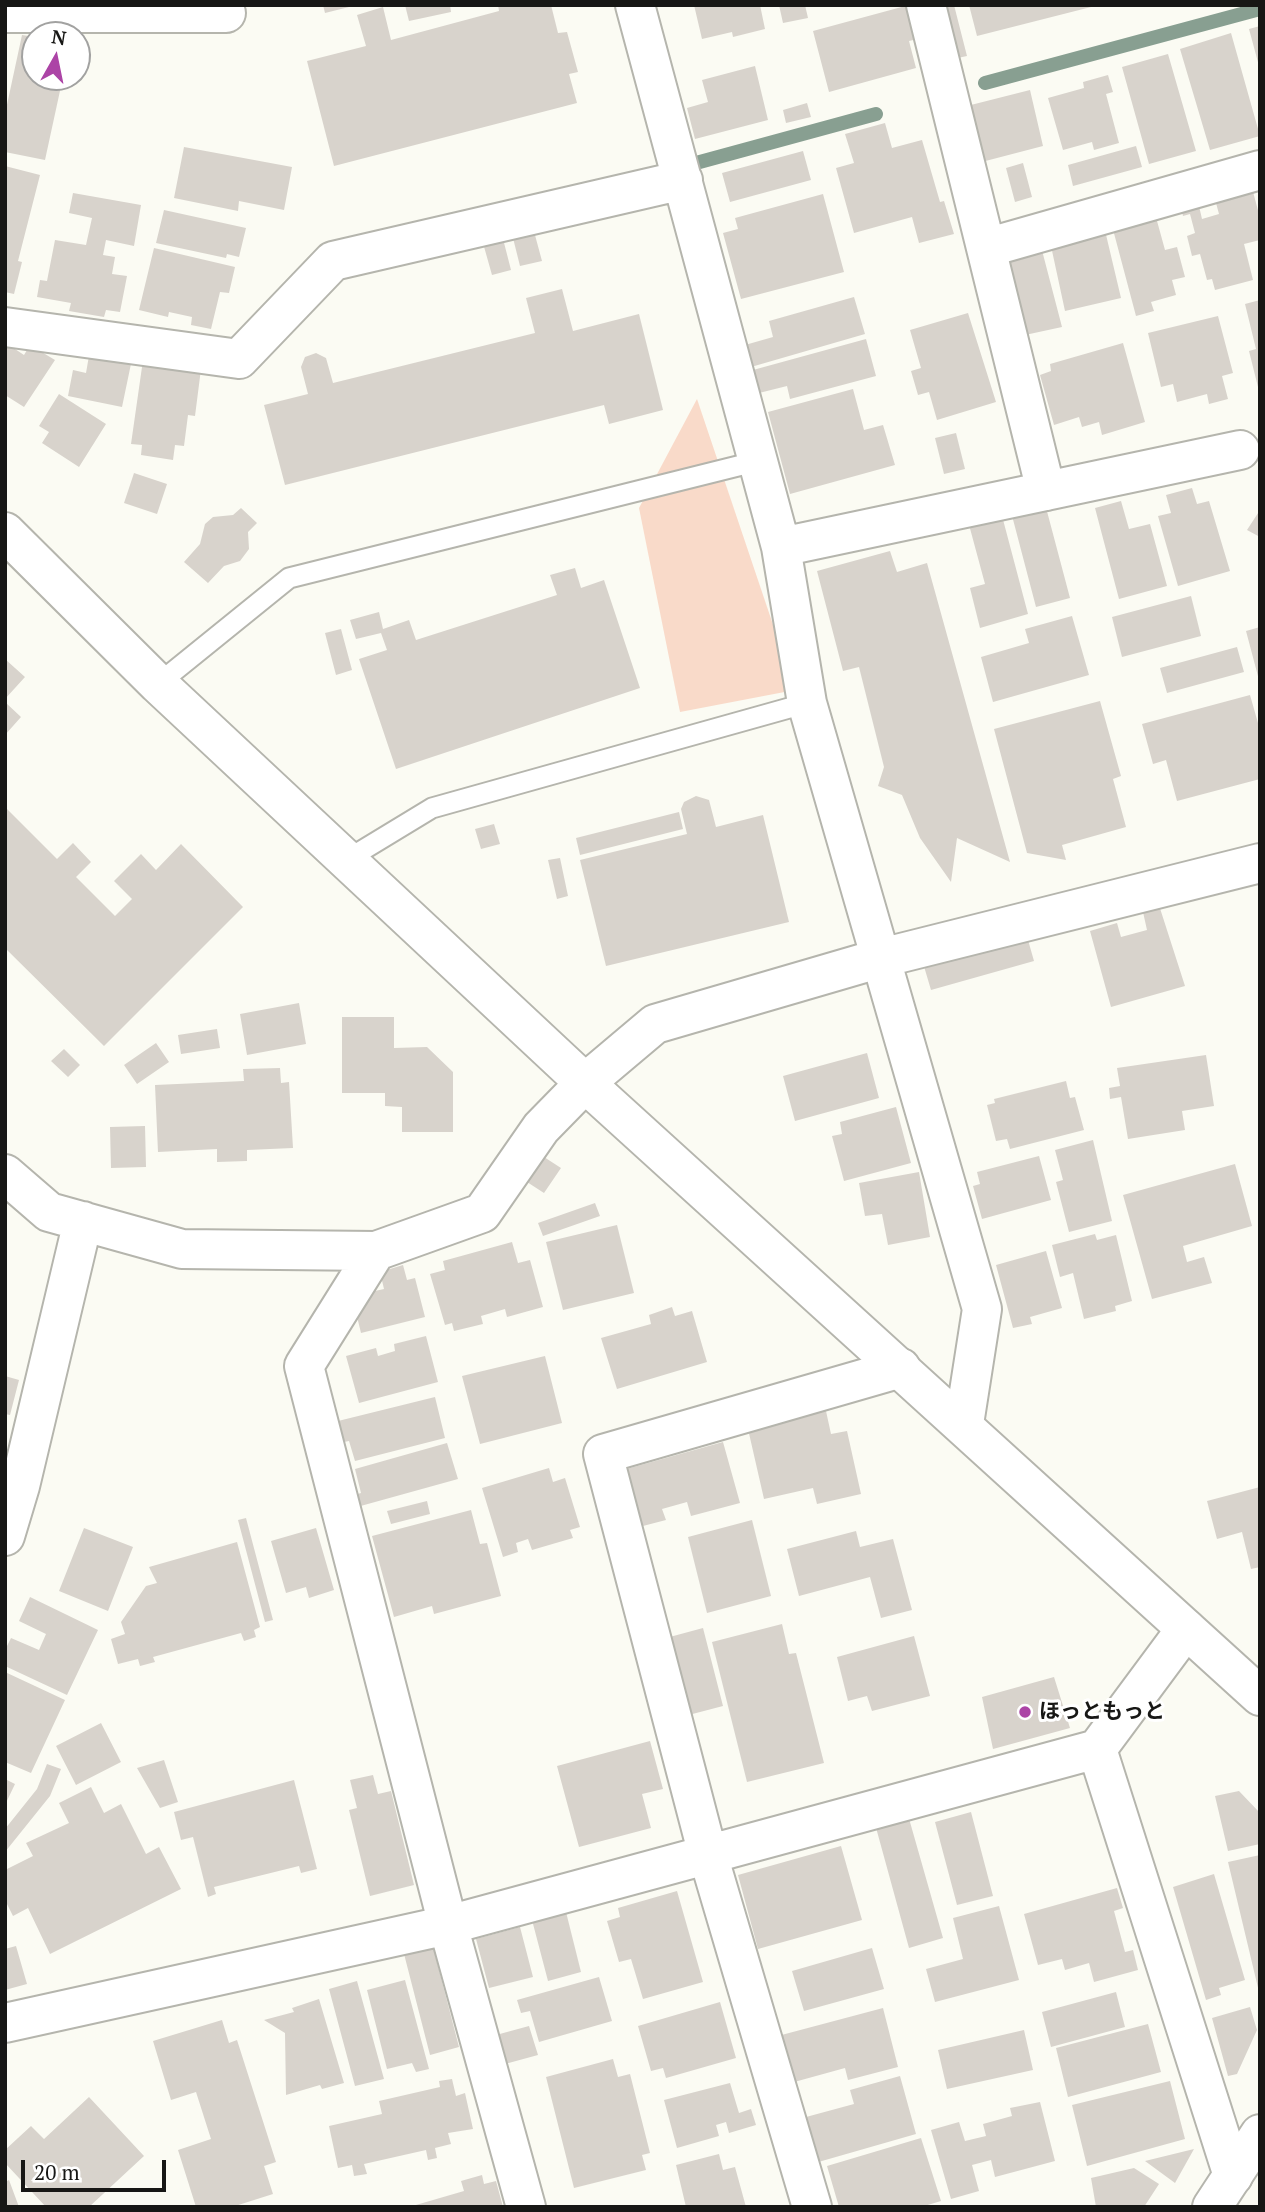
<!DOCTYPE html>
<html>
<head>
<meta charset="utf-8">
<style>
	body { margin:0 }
	#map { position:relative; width:1265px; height:2212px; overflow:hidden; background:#fbfbf3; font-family:"PT Serif",serif }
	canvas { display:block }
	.frame { position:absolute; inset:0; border:7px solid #171715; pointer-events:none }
	.north { position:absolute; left:21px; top:21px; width:70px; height:70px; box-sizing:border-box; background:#fff; border:2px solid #a2a2a1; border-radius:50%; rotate:9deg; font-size:19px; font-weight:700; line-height:28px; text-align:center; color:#171715 }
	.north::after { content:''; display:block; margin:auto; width:24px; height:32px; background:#ac44a6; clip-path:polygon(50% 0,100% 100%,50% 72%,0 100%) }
	.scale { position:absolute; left:21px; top:2160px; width:145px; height:32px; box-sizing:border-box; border:4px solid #171715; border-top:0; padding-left:9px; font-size:21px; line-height:24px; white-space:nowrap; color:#171715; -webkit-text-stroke:5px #fff; paint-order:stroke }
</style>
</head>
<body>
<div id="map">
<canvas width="1265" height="2212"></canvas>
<div class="frame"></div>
<div class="north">N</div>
<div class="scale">20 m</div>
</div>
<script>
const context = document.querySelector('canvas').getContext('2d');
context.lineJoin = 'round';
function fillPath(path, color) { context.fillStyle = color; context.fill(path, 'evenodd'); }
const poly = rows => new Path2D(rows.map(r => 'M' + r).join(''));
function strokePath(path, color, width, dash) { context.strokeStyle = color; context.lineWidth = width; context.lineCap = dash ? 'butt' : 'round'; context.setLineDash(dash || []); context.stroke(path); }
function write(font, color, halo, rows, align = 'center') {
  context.font = font + ' "PT Serif","Noto Sans JP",serif'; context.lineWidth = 6; context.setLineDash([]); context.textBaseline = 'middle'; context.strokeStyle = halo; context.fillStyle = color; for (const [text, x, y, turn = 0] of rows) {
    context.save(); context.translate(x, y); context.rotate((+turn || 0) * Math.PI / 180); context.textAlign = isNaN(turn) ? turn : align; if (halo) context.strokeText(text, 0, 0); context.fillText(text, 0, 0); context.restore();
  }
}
fillPath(poly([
	[697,399,795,690,680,712,639,508]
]), '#f9dac9');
strokePath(poly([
	[985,83,1260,9],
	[696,163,876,114]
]), '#889f91', 14);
fillPath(poly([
	[323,5,353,5,353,6,325,13],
	[405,5,450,5,451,12,409,21],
	[498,5,551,5,558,33,567,32,578,72,569,74,577,103,334,166,307,61,366,46,357,15,383,7,391,40,499,11],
	[694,5,760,5,765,29,733,37,732,32,702,39],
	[779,5,805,5,808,18,783,23],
	[909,5,922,38,909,41,916,68,829,92,813,31],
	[934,5,954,5,967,56,948,60],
	[969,5,1095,5,1095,6,977,36],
	[1260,26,1260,66,1259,66,1249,29],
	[1231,33,1260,136,1210,150,1180,49],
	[22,35,35,37,35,77,63,77,45,160,5,152,5,114],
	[1168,54,1196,151,1149,164,1122,67],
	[755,66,768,120,695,139,687,108,708,102,702,80],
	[1108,75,1113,92,1106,94,1119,143,1094,150,1092,142,1063,150,1048,98,1084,88,1083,82],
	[1030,90,1043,146,974,164,959,108],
	[807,103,811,117,786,123,783,110],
	[885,123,892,148,922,140,940,202,944,201,954,234,919,243,912,217,854,233,836,168,854,163,845,134],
	[1136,146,1142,167,1073,186,1068,165],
	[184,147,292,167,284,210,239,201,238,211,174,198],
	[803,151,811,180,730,202,722,173],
	[1023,163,1032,197,1015,202,1006,168],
	[5,166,40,175,18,261,22,262,14,294,5,292],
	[1252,188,1260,218,1260,240,1244,244,1253,280,1215,290,1212,279,1207,280,1200,254,1192,256,1187,236,1195,233,1190,214,1183,216,1178,198,1196,193,1202,219,1219,214,1216,203,1231,199,1229,194],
	[73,193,141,205,134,246,106,240,103,255,115,257,112,274,127,276,120,312,106,310,104,317,69,311,71,303,37,297,40,280,47,281,55,240,86,245,92,218,69,213],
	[823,194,844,272,741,299,723,233,738,229,735,218],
	[164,210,246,228,239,257,227,254,226,258,156,243],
	[1154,210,1165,250,1177,247,1185,277,1172,280,1176,295,1151,302,1154,311,1136,316,1111,222],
	[1103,222,1121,298,1065,311,1051,246],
	[532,224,542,261,520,266,511,230],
	[501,231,511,270,492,275,481,236],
	[1038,235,1062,327,1025,335,1002,244],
	[154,248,235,267,229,293,220,292,211,329,191,325,192,317,169,312,168,317,139,310],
	[562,289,573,331,639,314,663,410,609,424,604,405,285,485,264,405,308,394,301,367,305,357,316,353,326,358,333,383,535,333,526,298],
	[854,297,865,334,751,367,745,345,773,337,769,321],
	[1260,300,1260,391,1259,391,1249,351,1256,349,1245,304],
	[968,313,996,402,937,420,929,392,918,395,911,371,921,368,910,330],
	[1218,316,1233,373,1222,376,1228,399,1209,404,1207,394,1177,402,1173,384,1161,387,1148,333],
	[866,339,876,376,790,399,787,386,759,393,753,370],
	[1123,343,1145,422,1102,435,1099,422,1082,427,1079,417,1054,425,1040,375,1051,371,1050,364],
	[9,345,24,355,30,345,55,360,24,407,5,395,5,351],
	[90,350,132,359,122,407,68,396,73,370,86,373],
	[143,360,201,369,195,416,188,415,184,446,175,445,173,460,141,455,142,445,131,444],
	[853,389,864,430,883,425,895,465,790,494,768,412],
	[59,394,106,424,79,467,42,443,49,432,39,426],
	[956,433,965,469,944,474,935,438],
	[134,473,167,484,157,514,124,503],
	[1192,488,1197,504,1209,501,1230,571,1178,586,1158,516,1171,513,1166,495],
	[1044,500,1070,598,1036,607,1010,508],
	[1121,501,1129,529,1150,524,1167,586,1119,599,1095,508],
	[241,508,257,523,248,532,249,549,240,561,224,566,208,583,184,562,200,544,205,524,213,517,233,515],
	[1260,510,1260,537,1247,530],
	[1001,512,1028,614,980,628,970,588,985,584,968,521],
	[890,551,897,572,927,563,1010,862,957,838,951,882,920,838,902,795,878,786,884,767,859,667,843,671,817,571],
	[575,568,581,588,604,580,640,688,396,769,359,659,387,650,381,633,356,639,350,620,379,612,383,629,409,620,416,640,557,595,550,575],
	[1191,596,1201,636,1122,657,1112,617],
	[1072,616,1089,675,993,702,981,657,1029,643,1025,629],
	[1260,627,1260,679,1259,680,1246,631],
	[341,629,352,670,336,675,325,633],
	[1237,647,1244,672,1167,693,1160,668],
	[5,659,25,677,5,699],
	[1250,695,1260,730,1260,779,1177,801,1166,760,1153,764,1142,724],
	[1100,701,1121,776,1113,779,1126,827,1062,845,1066,860,1027,853,994,729],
	[5,702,21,717,5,735],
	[696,796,709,800,716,827,763,815,789,922,606,966,580,860,687,834,681,809,684,802],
	[5,807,57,859,73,843,91,862,76,877,115,916,132,899,114,881,141,854,156,870,181,844,243,907,104,1046,5,948],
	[679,812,683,829,580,855,576,838],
	[494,824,500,844,481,849,475,829],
	[560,858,568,896,557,899,548,860],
	[1157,899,1185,986,1111,1007,1090,931,1117,923,1121,937,1147,930,1141,903],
	[1026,933,1034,961,931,990,923,963],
	[299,1003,306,1044,247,1055,240,1014],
	[342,1017,394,1017,394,1048,427,1047,453,1072,453,1132,402,1132,402,1107,385,1106,385,1093,342,1093],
	[217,1029,220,1048,181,1054,178,1035],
	[156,1043,169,1062,137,1084,124,1065],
	[64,1049,80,1065,68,1077,51,1061],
	[867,1053,879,1098,795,1121,783,1076],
	[1206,1055,1214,1106,1182,1111,1185,1130,1128,1139,1121,1097,1110,1099,1109,1088,1120,1086,1117,1068],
	[280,1068,281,1083,289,1082,293,1148,247,1150,247,1161,217,1162,217,1149,158,1152,155,1085,244,1081,243,1069],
	[1066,1081,1070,1098,1075,1097,1084,1130,1010,1149,1007,1139,996,1141,987,1105,995,1103,994,1099],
	[896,1107,911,1163,844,1181,832,1136,842,1134,840,1122],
	[145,1126,146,1167,111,1168,110,1127],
	[1093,1140,1112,1221,1069,1232,1056,1182,1063,1180,1055,1150],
	[1039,1156,1051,1200,982,1219,973,1186,980,1184,977,1172],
	[544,1157,561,1168,544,1193,527,1182],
	[1235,1164,1252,1226,1183,1246,1187,1262,1204,1257,1212,1283,1152,1299,1123,1195],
	[919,1172,930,1237,888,1245,882,1214,865,1216,859,1183],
	[595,1203,600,1216,543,1236,538,1223],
	[617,1225,634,1293,563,1310,546,1242],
	[1095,1234,1097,1240,1116,1235,1132,1301,1115,1306,1116,1311,1084,1319,1073,1273,1060,1277,1052,1245],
	[512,1242,518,1263,530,1260,543,1307,507,1317,505,1309,481,1316,483,1324,454,1331,452,1323,445,1325,430,1274,445,1270,443,1261],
	[1046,1251,1062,1308,1030,1317,1032,1324,1013,1328,996,1265],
	[403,1265,407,1280,415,1278,425,1317,361,1333,352,1296,384,1289,380,1272],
	[672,1307,675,1316,692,1311,707,1362,617,1389,601,1338,651,1324,649,1315],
	[426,1336,438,1382,359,1403,346,1356,376,1348,378,1356,395,1351,394,1344],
	[545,1356,562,1423,480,1444,462,1376],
	[5,1376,19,1380,10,1415,5,1414],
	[435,1397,445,1438,355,1461,349,1441,339,1443,334,1422],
	[826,1411,831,1434,847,1431,861,1494,817,1504,813,1488,764,1499,748,1429],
	[723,1442,740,1503,691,1516,687,1502,662,1509,666,1520,639,1527,623,1470],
	[447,1443,458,1479,357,1507,354,1495,361,1493,355,1469],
	[549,1468,553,1482,565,1478,580,1527,570,1530,573,1538,532,1550,528,1539,516,1543,518,1552,503,1557,482,1488],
	[1260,1487,1260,1567,1251,1569,1242,1532,1217,1539,1207,1501],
	[427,1501,430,1514,391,1524,387,1511],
	[471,1510,480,1544,487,1543,501,1596,434,1614,432,1606,394,1617,372,1536],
	[246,1518,273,1620,265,1622,238,1520],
	[752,1520,771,1596,707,1613,688,1537],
	[84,1528,133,1547,108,1611,59,1591],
	[316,1528,334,1590,309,1598,306,1587,286,1593,271,1541],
	[856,1531,860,1547,893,1539,912,1610,881,1618,870,1577,799,1596,787,1549],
	[237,1542,260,1627,254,1630,256,1637,244,1641,241,1633,153,1657,155,1662,140,1666,138,1659,118,1664,111,1639,125,1634,121,1622,146,1586,157,1583,149,1567],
	[30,1597,98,1630,67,1695,5,1666,5,1650,11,1638,39,1650,46,1634,19,1621],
	[782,1624,789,1654,796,1653,824,1763,747,1782,712,1642],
	[703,1628,723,1706,681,1717,666,1638],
	[914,1636,930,1696,872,1711,867,1696,848,1701,837,1657],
	[5,1672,65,1700,31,1773,5,1762],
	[1054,1677,1070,1728,993,1749,982,1697],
	[101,1723,121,1762,76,1785,56,1746],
	[650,1741,663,1789,642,1794,651,1828,579,1847,557,1766],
	[164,1760,178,1802,160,1808,137,1768],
	[47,1764,61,1769,50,1796,5,1852,5,1829,37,1789],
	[373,1775,378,1794,391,1791,414,1885,370,1896,349,1810,357,1808,350,1780],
	[5,1779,15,1784,5,1805],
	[294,1780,317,1869,301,1873,299,1866,214,1887,216,1894,208,1897,193,1837,181,1840,174,1812],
	[91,1787,104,1813,121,1804,146,1854,159,1847,181,1889,50,1954,28,1908,13,1916,5,1900,5,1870,33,1856,26,1843,69,1823,59,1803],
	[1239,1791,1260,1813,1260,1844,1228,1851,1215,1796],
	[971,1812,993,1896,957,1905,935,1822],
	[908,1815,943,1938,909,1948,875,1824],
	[841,1846,862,1920,758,1949,738,1875],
	[1260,1855,1260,1992,1259,1992,1228,1862],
	[1214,1874,1245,1980,1219,1988,1221,1995,1206,2000,1173,1887],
	[1117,1888,1123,1908,1114,1911,1125,1952,1133,1950,1138,1970,1094,1982,1089,1963,1065,1970,1062,1959,1038,1965,1024,1914],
	[677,1891,703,1982,643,1999,631,1959,619,1962,607,1921,620,1917,618,1908],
	[999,1906,1019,1980,935,2002,926,1969,963,1959,953,1918],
	[566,1912,581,1972,548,1981,532,1920],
	[520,1927,533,1977,489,1988,476,1939],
	[432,1943,459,2047,430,2055,403,1950],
	[16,1946,27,1984,5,1990,5,1949],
	[872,1948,884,1989,804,2011,792,1971],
	[599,1977,612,2021,539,2042,530,2011,521,2013,517,2000],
	[405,1980,429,2069,416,2072,412,2063,387,2069,367,1990],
	[357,1981,384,2079,355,2086,329,1989],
	[1116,1992,1125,2027,1051,2047,1042,2012],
	[319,1999,344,2083,322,2089,320,2085,286,2095,285,2033,264,2020,294,2012,292,2008],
	[720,2002,736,2058,666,2078,663,2068,651,2071,638,2026],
	[1250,2007,1257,2030,1237,2074,1228,2076,1212,2018],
	[883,2008,898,2067,848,2080,845,2068,787,2084,774,2037],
	[222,2020,229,2043,237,2040,276,2162,264,2166,273,2194,232,2207,196,2207,178,2150,211,2139,196,2092,171,2100,153,2041],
	[1148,2024,1161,2072,1068,2097,1056,2048],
	[529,2026,538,2055,505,2064,496,2035],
	[1024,2030,1033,2070,947,2089,938,2050],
	[613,2059,618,2077,630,2074,650,2153,642,2155,646,2170,574,2188,546,2077],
	[900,2076,916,2134,808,2165,795,2120,854,2104,850,2090],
	[452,2079,456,2096,465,2093,473,2129,448,2133,451,2144,435,2148,437,2158,428,2160,426,2150,364,2164,367,2174,354,2176,352,2165,338,2168,329,2126,382,2114,379,2101,440,2087,439,2081],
	[1170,2081,1185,2139,1087,2166,1072,2105],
	[730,2083,739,2113,751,2109,756,2125,729,2133,726,2122,716,2125,719,2136,677,2148,664,2100],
	[89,2097,144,2156,89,2207,46,2207,5,2163,5,2150,31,2126,44,2139],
	[1040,2102,1055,2161,995,2177,991,2160,972,2165,979,2191,951,2199,931,2130,959,2122,965,2141,986,2136,983,2124,1012,2116,1010,2108],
	[921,2138,941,2201,921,2207,839,2207,827,2166],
	[1194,2149,1175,2183,1145,2161],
	[719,2154,723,2170,735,2167,746,2207,686,2207,676,2165],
	[1134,2168,1159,2184,1144,2207,1096,2207,1091,2178],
	[482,2175,484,2184,496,2181,503,2207,409,2207,464,2191,461,2181],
	[9,2180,19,2207,5,2207,5,2182]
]), '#d8d3cc');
const service = poly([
	[158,684,289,578,758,461],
	[348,859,432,808,807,703]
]);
const minor = poly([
	[635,5,781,547,807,703,982,1309,964,1424],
	[926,5,1046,491],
	[5,13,226,13],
	[986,248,1260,170],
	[5,327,239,359,333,261,683,180],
	[781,547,1240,450],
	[5,1174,49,1212,182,1249,376,1251,482,1213,541,1128,585,1083,655,1024,881,958,1260,863],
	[376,1251,304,1366,448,1925,526,2207],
	[5,1536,20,1486,83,1221],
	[1097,1749,1233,2176],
	[5,2023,448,1925,1097,1749,1186,1629],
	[812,2207,708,1855,603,1454,901,1368]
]);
const tertiary = poly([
	[5,532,158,684,585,1083,1260,1696]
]);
const secondary = poly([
	[1212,2207,1260,2134]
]);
strokePath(service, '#b5b5ad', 23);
strokePath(minor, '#b5b5ad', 42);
strokePath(tertiary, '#b5b5ad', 42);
strokePath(secondary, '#b5b5ad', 42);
strokePath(service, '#fff', 19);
strokePath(minor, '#fff', 38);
strokePath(tertiary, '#fff', 38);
strokePath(secondary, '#fff', 38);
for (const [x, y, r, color] of [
	[1025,1712,7,"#ac44a6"]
]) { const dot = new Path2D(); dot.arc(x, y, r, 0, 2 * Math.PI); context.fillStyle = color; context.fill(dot); strokePath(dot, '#fff', 2.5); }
write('bold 21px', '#171715', '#fff', [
	["ほっともっと",1039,1712]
], 'left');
</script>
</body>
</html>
